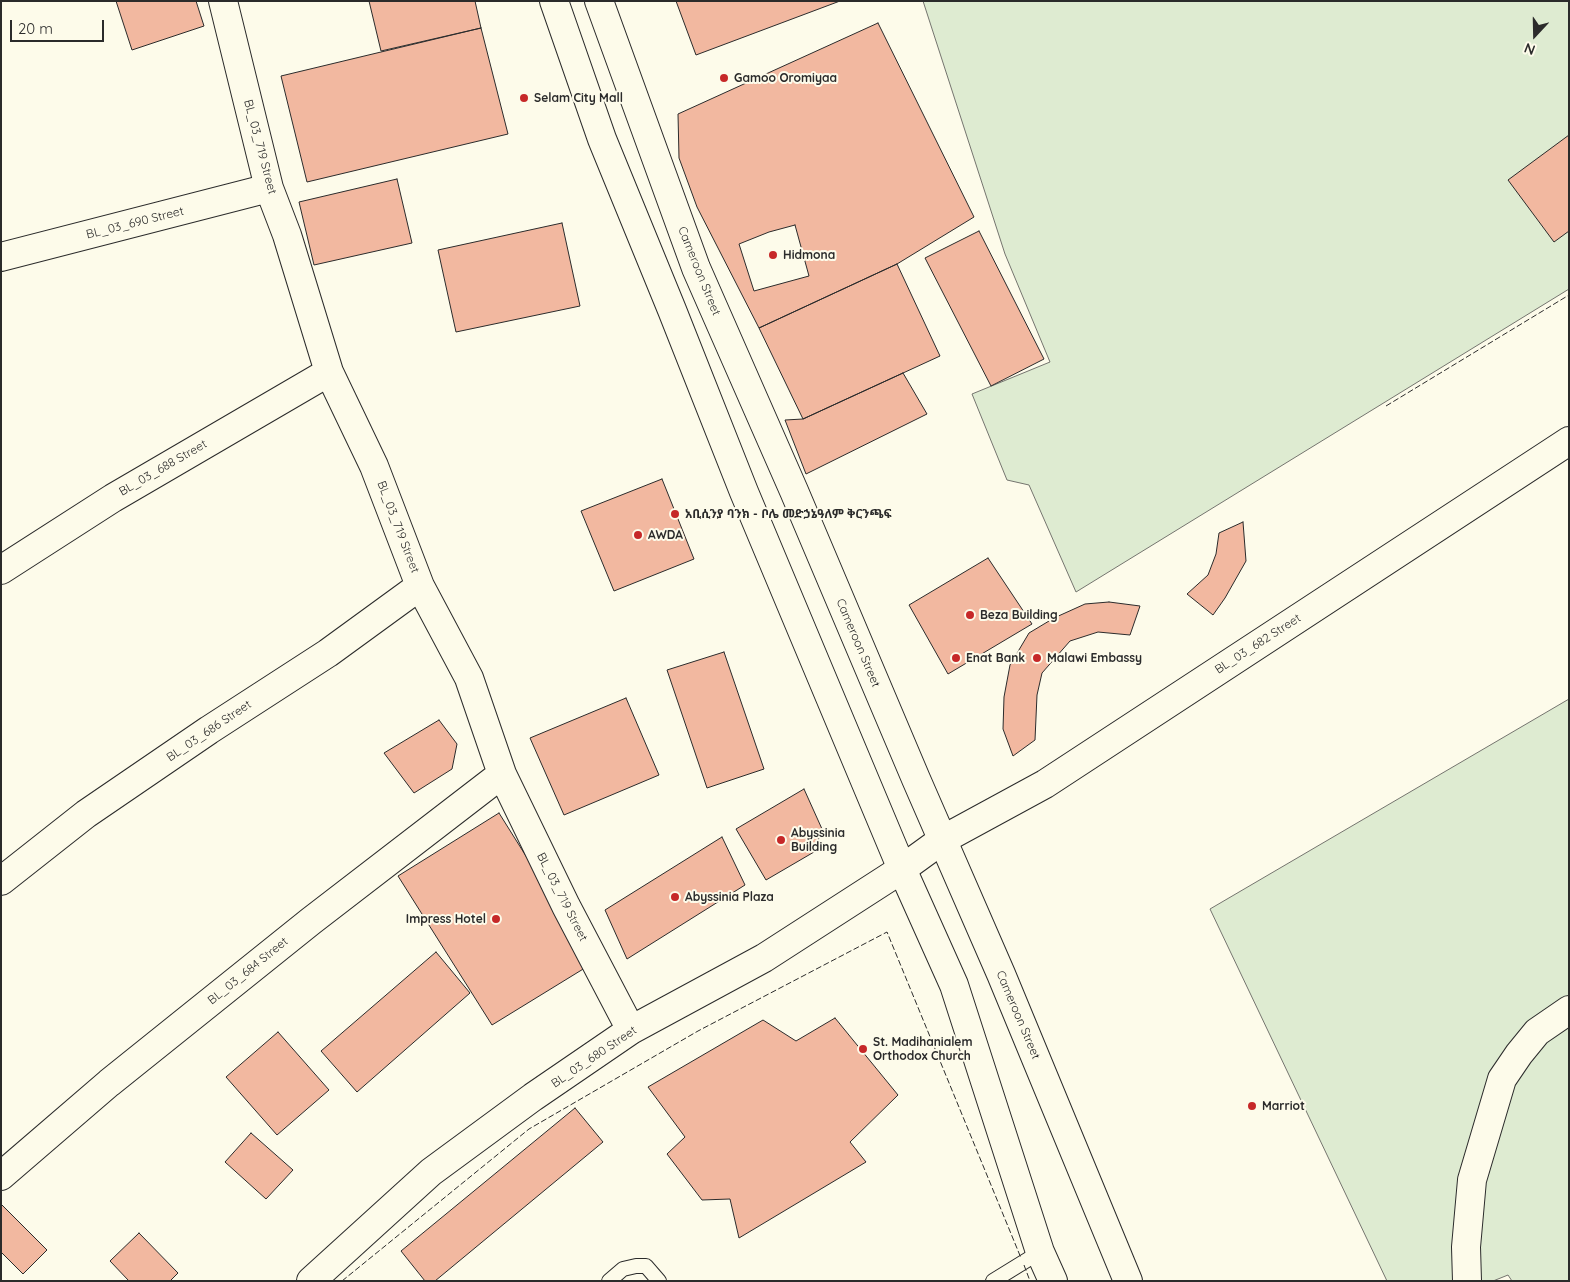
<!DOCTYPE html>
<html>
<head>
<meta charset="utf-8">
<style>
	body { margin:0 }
	#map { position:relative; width:1570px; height:1282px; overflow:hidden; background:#fdfbea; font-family:Quicksand,sans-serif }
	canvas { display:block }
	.frame { position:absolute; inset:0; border:2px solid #2b2b2b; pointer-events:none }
	.north { position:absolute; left:1510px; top:10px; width:50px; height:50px; -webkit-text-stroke:4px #fdfbea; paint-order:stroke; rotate:201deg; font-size:14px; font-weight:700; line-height:20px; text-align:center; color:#2b2b2b }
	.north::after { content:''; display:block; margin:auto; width:18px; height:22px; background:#2b2b2b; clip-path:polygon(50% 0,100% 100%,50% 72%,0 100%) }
	.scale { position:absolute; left:10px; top:20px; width:94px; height:22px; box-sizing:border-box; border:2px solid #2b2b2b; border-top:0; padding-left:6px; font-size:15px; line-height:18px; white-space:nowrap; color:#2b2b2b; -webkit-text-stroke:4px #fdfbea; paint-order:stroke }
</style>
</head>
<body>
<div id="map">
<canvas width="1570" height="1282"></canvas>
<div class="frame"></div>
<div class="north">N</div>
<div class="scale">20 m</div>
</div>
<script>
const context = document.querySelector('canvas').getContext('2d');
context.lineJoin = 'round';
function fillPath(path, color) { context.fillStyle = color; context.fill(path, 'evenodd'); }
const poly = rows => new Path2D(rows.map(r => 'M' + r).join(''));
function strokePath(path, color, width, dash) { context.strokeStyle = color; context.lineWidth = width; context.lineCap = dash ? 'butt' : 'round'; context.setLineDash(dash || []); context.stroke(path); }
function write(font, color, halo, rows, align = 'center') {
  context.font = font + ' Quicksand,"Noto Sans Ethiopic",sans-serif'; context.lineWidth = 4; context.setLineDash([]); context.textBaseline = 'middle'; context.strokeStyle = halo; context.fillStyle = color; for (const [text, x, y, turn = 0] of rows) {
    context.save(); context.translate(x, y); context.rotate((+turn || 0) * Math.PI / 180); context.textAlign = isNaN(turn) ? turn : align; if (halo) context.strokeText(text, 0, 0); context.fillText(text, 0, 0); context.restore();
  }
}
const green = poly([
	[923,1,1569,1,1569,289,1076,592,1029,485,1007,480,972,394,1050,362,1005,254,923,1],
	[1569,699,1569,1281,1512,1281,1508,1275,1493,1281,1387,1281,1210,909,1569,699]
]);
fillPath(green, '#deebd1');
strokePath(green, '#74746e', 1);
const building = poly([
	[116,1,196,1,204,26,132,50,116,1],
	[369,1,475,1,481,28,381,51,369,1],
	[676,1,840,1,696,55,676,1],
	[878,23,974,217,897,264,759,328,697,207,679,158,678,114,878,23],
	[481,28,508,134,307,182,281,76,481,28],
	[1569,135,1569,231,1554,242,1508,180,1569,135],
	[397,179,412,243,314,265,299,202,397,179],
	[562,223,580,306,456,332,438,250,562,223],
	[795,225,809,276,754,291,739,244,769,232,795,225],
	[979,231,1044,359,991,386,925,258,979,231],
	[897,264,940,356,803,419,759,328,897,264],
	[903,373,927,414,806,474,785,420,803,419,903,373],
	[662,479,694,559,614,591,581,511,662,479],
	[1243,522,1246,561,1225,598,1213,615,1187,594,1208,575,1216,554,1219,533,1243,522],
	[988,558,1032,624,948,674,909,605,988,558],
	[1109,602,1140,606,1130,635,1098,632,1070,641,1042,673,1037,695,1035,740,1013,756,1003,729,1004,697,1010,665,1029,633,1054,618,1085,604,1109,602],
	[724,652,764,769,707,788,667,670,724,652],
	[626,698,659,775,564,815,530,738,626,698],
	[439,720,457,744,452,769,414,793,384,753,439,720],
	[804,789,822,829,814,852,766,880,736,829,804,789],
	[499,813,593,963,492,1025,398,876,499,813],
	[722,837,745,885,627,959,605,910,722,837],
	[436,952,470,993,357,1092,321,1051,436,952],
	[835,1018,898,1095,850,1142,866,1162,739,1238,730,1199,702,1200,667,1154,685,1137,648,1087,763,1020,796,1041,835,1018],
	[278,1032,329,1090,277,1135,226,1077,278,1032],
	[575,1108,603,1142,435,1281,425,1281,401,1251,575,1108],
	[251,1133,293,1170,266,1199,225,1162,251,1133],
	[1,1204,47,1250,23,1274,1,1252,1,1204],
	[139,1233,178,1273,170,1281,129,1281,110,1261,139,1233]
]);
fillPath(building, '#f2b8a0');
strokePath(building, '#2b2b2b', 1);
const service = poly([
	[609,1281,623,1269,636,1266,646,1266,659,1281],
	[993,1281,1040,1252]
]);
const minor = poly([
	[223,1,269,188,287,235,329,372,374,466,420,586,469,678,502,774,566,906,631,1030],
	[1,257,269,188],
	[1,570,113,498,329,372],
	[1,881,86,814,209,730,328,653,420,586],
	[1,1176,109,1083,311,921,502,774],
	[311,1281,431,1172,533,1097,631,1030,764,958,902,869,942,840,1045,784,1569,441],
	[1467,1281,1466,1247,1472,1180,1502,1079,1519,1054,1537,1032,1569,1010]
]);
const primary = poly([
	[554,1,602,139,672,310,744,492,902,869,954,985,1040,1252,1053,1281],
	[599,1,696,268,794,491,916,779,1001,974,1128,1281]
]);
strokePath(service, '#2b2b2b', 16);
strokePath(minor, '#2b2b2b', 30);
strokePath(primary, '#2b2b2b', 30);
strokePath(service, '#fdfbea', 14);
strokePath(minor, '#fdfbea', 28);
strokePath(primary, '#fdfbea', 28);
strokePath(poly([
	[1386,406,1569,295],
	[1024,1265,1030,1281],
	[342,1281,529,1129,698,1031,887,932,1021,1258]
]), '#2b2b2b', 1, [6, 2.5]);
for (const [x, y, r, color] of [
	[724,78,5,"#c62828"],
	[524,98,5,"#c62828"],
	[773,255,5,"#c62828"],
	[675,514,5,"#c62828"],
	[638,535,5,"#c62828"],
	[970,615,5,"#c62828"],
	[956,658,5,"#c62828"],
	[1037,658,5,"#c62828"],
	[781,840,5,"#c62828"],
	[675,897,5,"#c62828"],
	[496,919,5,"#c62828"],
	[863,1049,5,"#c62828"],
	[1252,1106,5,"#c62828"]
]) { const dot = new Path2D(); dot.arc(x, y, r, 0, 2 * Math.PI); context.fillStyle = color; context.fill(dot); strokePath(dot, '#fdfbea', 2); }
write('bold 12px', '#2b2b2b', '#fdfbea', [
	["Gamoo Oromiyaa",734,78],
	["Selam City Mall",534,98],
	["Hidmona",783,255],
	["አቢሲንያ ባንክ - ቦሌ መድኃኔዓለም ቅርንጫፍ",685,514],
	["AWDA",648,535],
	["Beza Building",980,615],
	["Enat Bank",966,658],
	["Malawi Embassy",1047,658],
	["Abyssinia",791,833],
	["Building",791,847],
	["Abyssinia Plaza",685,897],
	["Impress Hotel",486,919,"right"],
	["St. Madihanialem",873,1042],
	["Orthodox Church",873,1056],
	["Marriot",1262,1106]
], 'left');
write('12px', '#2b2b2b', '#fdfbea', [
	["BL_03_719 Street",260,147,75],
	["BL_03_690 Street",135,223,-14],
	["Cameroon Street",699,271,68],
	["BL_03_688 Street",163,468,-30],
	["BL_03_719 Street",398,527,69],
	["Cameroon Street",858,643,67],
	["BL_03_682 Street",1258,644,-33],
	["BL_03_686 Street",209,731,-34],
	["BL_03_719 Street",562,897,63],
	["BL_03_684 Street",248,971,-39],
	["Cameroon Street",1018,1015,67],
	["BL_03_680 Street",594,1057,-34]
]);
</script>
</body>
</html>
